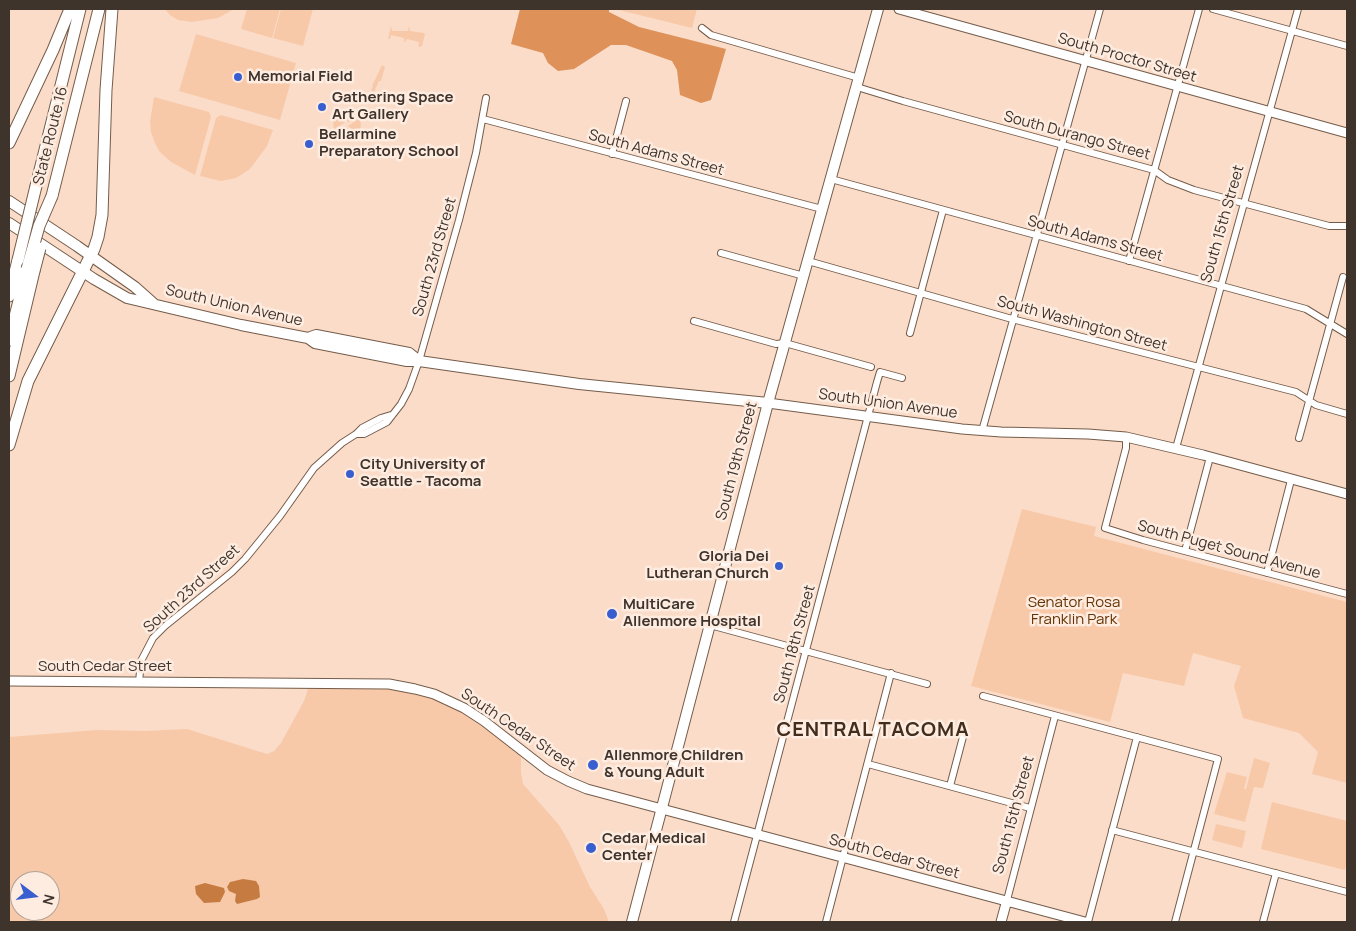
<!DOCTYPE html>
<html>
<head>
<meta charset="utf-8">
<style>
	body { margin:0 }
	#map { position:relative; width:1356px; height:931px; overflow:hidden; background:#fadcc8; font-family:Manrope,sans-serif }
	canvas { display:block }
	.frame { position:absolute; inset:0; border:10px solid #3f342c; pointer-events:none }
	.north { position:absolute; left:10px; top:871px; width:50px; height:50px; box-sizing:border-box; background:#feece0; border:1px solid #b2a298; border-radius:50%; rotate:105deg; font-size:14px; font-weight:700; line-height:20px; text-align:center; color:#3f342c }
	.north::after { content:''; display:block; margin:auto; width:18px; height:22px; background:#385ecf; clip-path:polygon(50% 0,100% 100%,50% 72%,0 100%) }
</style>
</head>
<body>
<div id="map">
<canvas width="1356" height="931"></canvas>
<div class="frame"></div>
<div class="north">N</div>
</div>
<script>
const context = document.querySelector('canvas').getContext('2d');
context.lineJoin = 'round';
function fillPath(path, color) { context.fillStyle = color; context.fill(path, 'evenodd'); }
const poly = rows => new Path2D(rows.map(r => 'M' + r).join(''));
function strokePath(path, color, width, dash) { context.strokeStyle = color; context.lineWidth = width; context.lineCap = dash ? 'butt' : 'round'; context.setLineDash(dash || []); context.stroke(path); }
function write(font, color, halo, rows, align = 'center') {
  context.font = font + ' Manrope,sans-serif'; context.lineWidth = 5; context.setLineDash([]); context.textBaseline = 'middle'; context.strokeStyle = halo; context.fillStyle = color; for (const [text, x, y, turn = 0] of rows) {
    context.save(); context.translate(x, y); context.rotate((+turn || 0) * Math.PI / 180); context.textAlign = isNaN(turn) ? turn : align; if (halo) context.strokeText(text, 0, 0); context.fillText(text, 0, 0); context.restore();
  }
}
fillPath(poly([
	[165,9,234,9,218,18,191,22,178,20,170,15],
	[247,9,280,9,272,38,241,29],
	[281,9,313,9,303,46,273,38],
	[615,9,697,9,692,28],
	[391,26,392,31,408,31,409,26,410,31,424,33,425,34,422,46,418,47,419,42,407,39,404,43,404,38,391,35,390,39,388,39],
	[196,34,296,63,280,120,179,91],
	[382,65,385,67,381,81,379,81,374,92,371,90,373,87,372,86],
	[154,97,209,112,211,117,195,175,171,162,159,151,155,143,151,132,150,122],
	[344,110,352,111,358,115,349,122,346,121,340,111],
	[337,114,345,122,334,130,333,122],
	[221,115,273,130,267,146,250,169,236,178,221,181,200,176,216,118],
	[360,118,361,127,356,134,348,126],
	[345,126,347,127,353,137,345,138,336,134],
	[1022,509,1096,527,1094,536,1347,602,1347,783,1312,774,1318,752,1299,733,1243,718,1234,686,1241,666,1193,653,1184,686,1123,673,1110,722,971,686],
	[310,683,389,684,464,708,521,754,521,773,523,784,559,825,569,842,590,887,604,909,609,922,9,922,9,737,97,730,145,731,187,729,267,754,274,751,281,743,304,701],
	[20,881,50,881,50,911,20,911],
	[1254,758,1270,763,1263,788,1254,787,1245,822,1214,814,1227,772,1247,777,1244,789,1246,789],
	[1272,802,1347,821,1347,861,1345,870,1261,849],
	[1216,824,1246,831,1242,848,1212,840]
]), '#f7c9a9');
fillPath(poly([
	[520,9,609,9,609,12,639,27,726,49,711,100,701,103,680,95,677,70,672,61,626,45,611,45,574,69,558,71,548,63,543,53,511,44]
]), '#de9158');
fillPath(poly([
	[243,879,256,881,259,886,260,897,257,899,237,904,235,901,236,894,229,891,227,887,230,882],
	[205,883,224,888,225,892,220,902,204,903,196,894,195,886]
]), '#c67b41');
const street = poly([
	[1213,9,1347,46],
	[702,28,711,35,859,78],
	[857,87,903,101,1154,170,1168,180,1194,190,1329,226,1347,226],
	[483,119,822,209],
	[612,154,626,101],
	[831,179,1306,309,1347,334],
	[721,253,804,276],
	[808,261,1012,319,1296,392,1316,405,1347,414],
	[1129,261,1199,9],
	[694,321,776,344,785,343,871,367],
	[910,333,943,210],
	[982,431,1100,9],
	[356,434,364,434,387,422,401,404,409,389,419,361,459,220,476,153,486,98],
	[1126,437,1126,448,1105,528,1143,540,1347,594],
	[1299,438,1343,277],
	[1176,448,1298,9],
	[1185,551,1210,457],
	[1267,573,1291,480],
	[710,625,927,684],
	[139,682,141,661,153,638,165,626,232,572,245,559,280,516,314,468,342,443,356,434,362,428,381,418,391,415],
	[983,696,1218,759,1175,922],
	[868,764,1030,808],
	[950,786,964,733],
	[1112,830,1347,892],
	[1007,900,1055,716],
	[734,922,877,382,880,372,902,378],
	[826,922,891,673],
	[1088,922,1137,737],
	[1263,922,1276,873]
]);
const secondary = poly([
	[899,9,1347,133],
	[768,403,962,429,1001,432,1088,434,1126,437,1203,455,1347,494],
	[9,681,389,684,415,689,434,694,464,708,484,721,547,770,568,781,587,789,1085,922],
	[1001,922,1007,900]
]);
const primary = poly([
	[9,201,77,246,135,287,153,303],
	[9,223,94,279,127,298,241,325,308,338,315,343,407,361,419,361,579,384,768,403],
	[308,338,316,335,409,353,419,361],
	[632,922,768,403,878,9]
]);
const highway = poly([
	[9,143,53,50,70,9],
	[36,186,80,9],
	[52,196,99,9],
	[9,296,18,260],
	[9,340,27,269],
	[9,376,34,271],
	[9,445,28,381,94,249,98,237,102,215,106,90,112,9]
]);
strokePath(street, '#755c4a', 8);
strokePath(secondary, '#755c4a', 11);
strokePath(primary, '#755c4a', 12);
strokePath(highway, '#755c4a', 13);
strokePath(street, '#fff', 6);
strokePath(secondary, '#fff', 9);
strokePath(primary, '#fff', 10);
strokePath(highway, '#fff', 11);
const highwayBridge = poly([
	[18,260,36,186],
	[27,269,39,226,52,196],
	[34,271,40,248]
]);
strokePath(highwayBridge, '#755c4a', 13, []);
strokePath(highwayBridge, '#fff', 11);
for (const [x, y, r, color] of [
	[238,77,5,"#385ecf"],
	[322,107,5,"#385ecf"],
	[309,144,5,"#385ecf"],
	[350,474,5,"#385ecf"],
	[779,566,5,"#385ecf"],
	[612,614,6,"#385ecf"],
	[593,765,6,"#385ecf"],
	[591,848,6,"#385ecf"]
]) { const dot = new Path2D(); dot.arc(x, y, r, 0, 2 * Math.PI); context.fillStyle = color; context.fill(dot); strokePath(dot, '#feece0', 2); }
write('15px', '#3f342c', '#feece0', [
	["South Proctor Street",1127,58,16],
	["State Route 16",51,136,-76],
	["South Durango Street",1077,136,15],
	["South Adams Street",656,153,15],
	["South 15th Street",1223,224,-74],
	["South Adams Street",1095,239,15],
	["South 23rd Street",435,257,-74],
	["South Union Avenue",234,306,13],
	["South Washington Street",1082,324,15],
	["South Union Avenue",888,404,8],
	["South 19th Street",737,461,-75],
	["South Puget Sound Avenue",1229,550,15],
	["South 23rd Street",192,589,-42],
	["South 18th Street",795,644,-75],
	["South Cedar Street",105,667],
	["South Cedar Street",518,730,34],
	["South 15th Street",1014,815,-75],
	["South Cedar Street",894,857,15]
]);
write('bold 15px', '#3f342c', '#feece0', [
	["Memorial Field",248,77],
	["Gathering Space",332,98],
	["Art Gallery",332,115],
	["Bellarmine",319,135],
	["Preparatory School",319,152],
	["City University of",360,465],
	["Seattle - Tacoma",360,482],
	["Gloria Dei",769,557,"right"],
	["Lutheran Church",769,574,"right"],
	["MultiCare",623,605],
	["Allenmore Hospital",623,622],
	["Allenmore Children",604,756],
	["& Young Adult",604,773],
	["Cedar Medical",602,839],
	["Center",602,856]
], 'left');
write('15px', '#633203', '#feece0', [
	["Senator Rosa",1074,603],
	["Franklin Park",1074,620]
]);
context.letterSpacing = '1px';
write('bold 20px', '#432d1d', '#feece0', [
	["CENTRAL TACOMA",873,730]
]);
context.letterSpacing = '0px';
</script>
</body>
</html>
